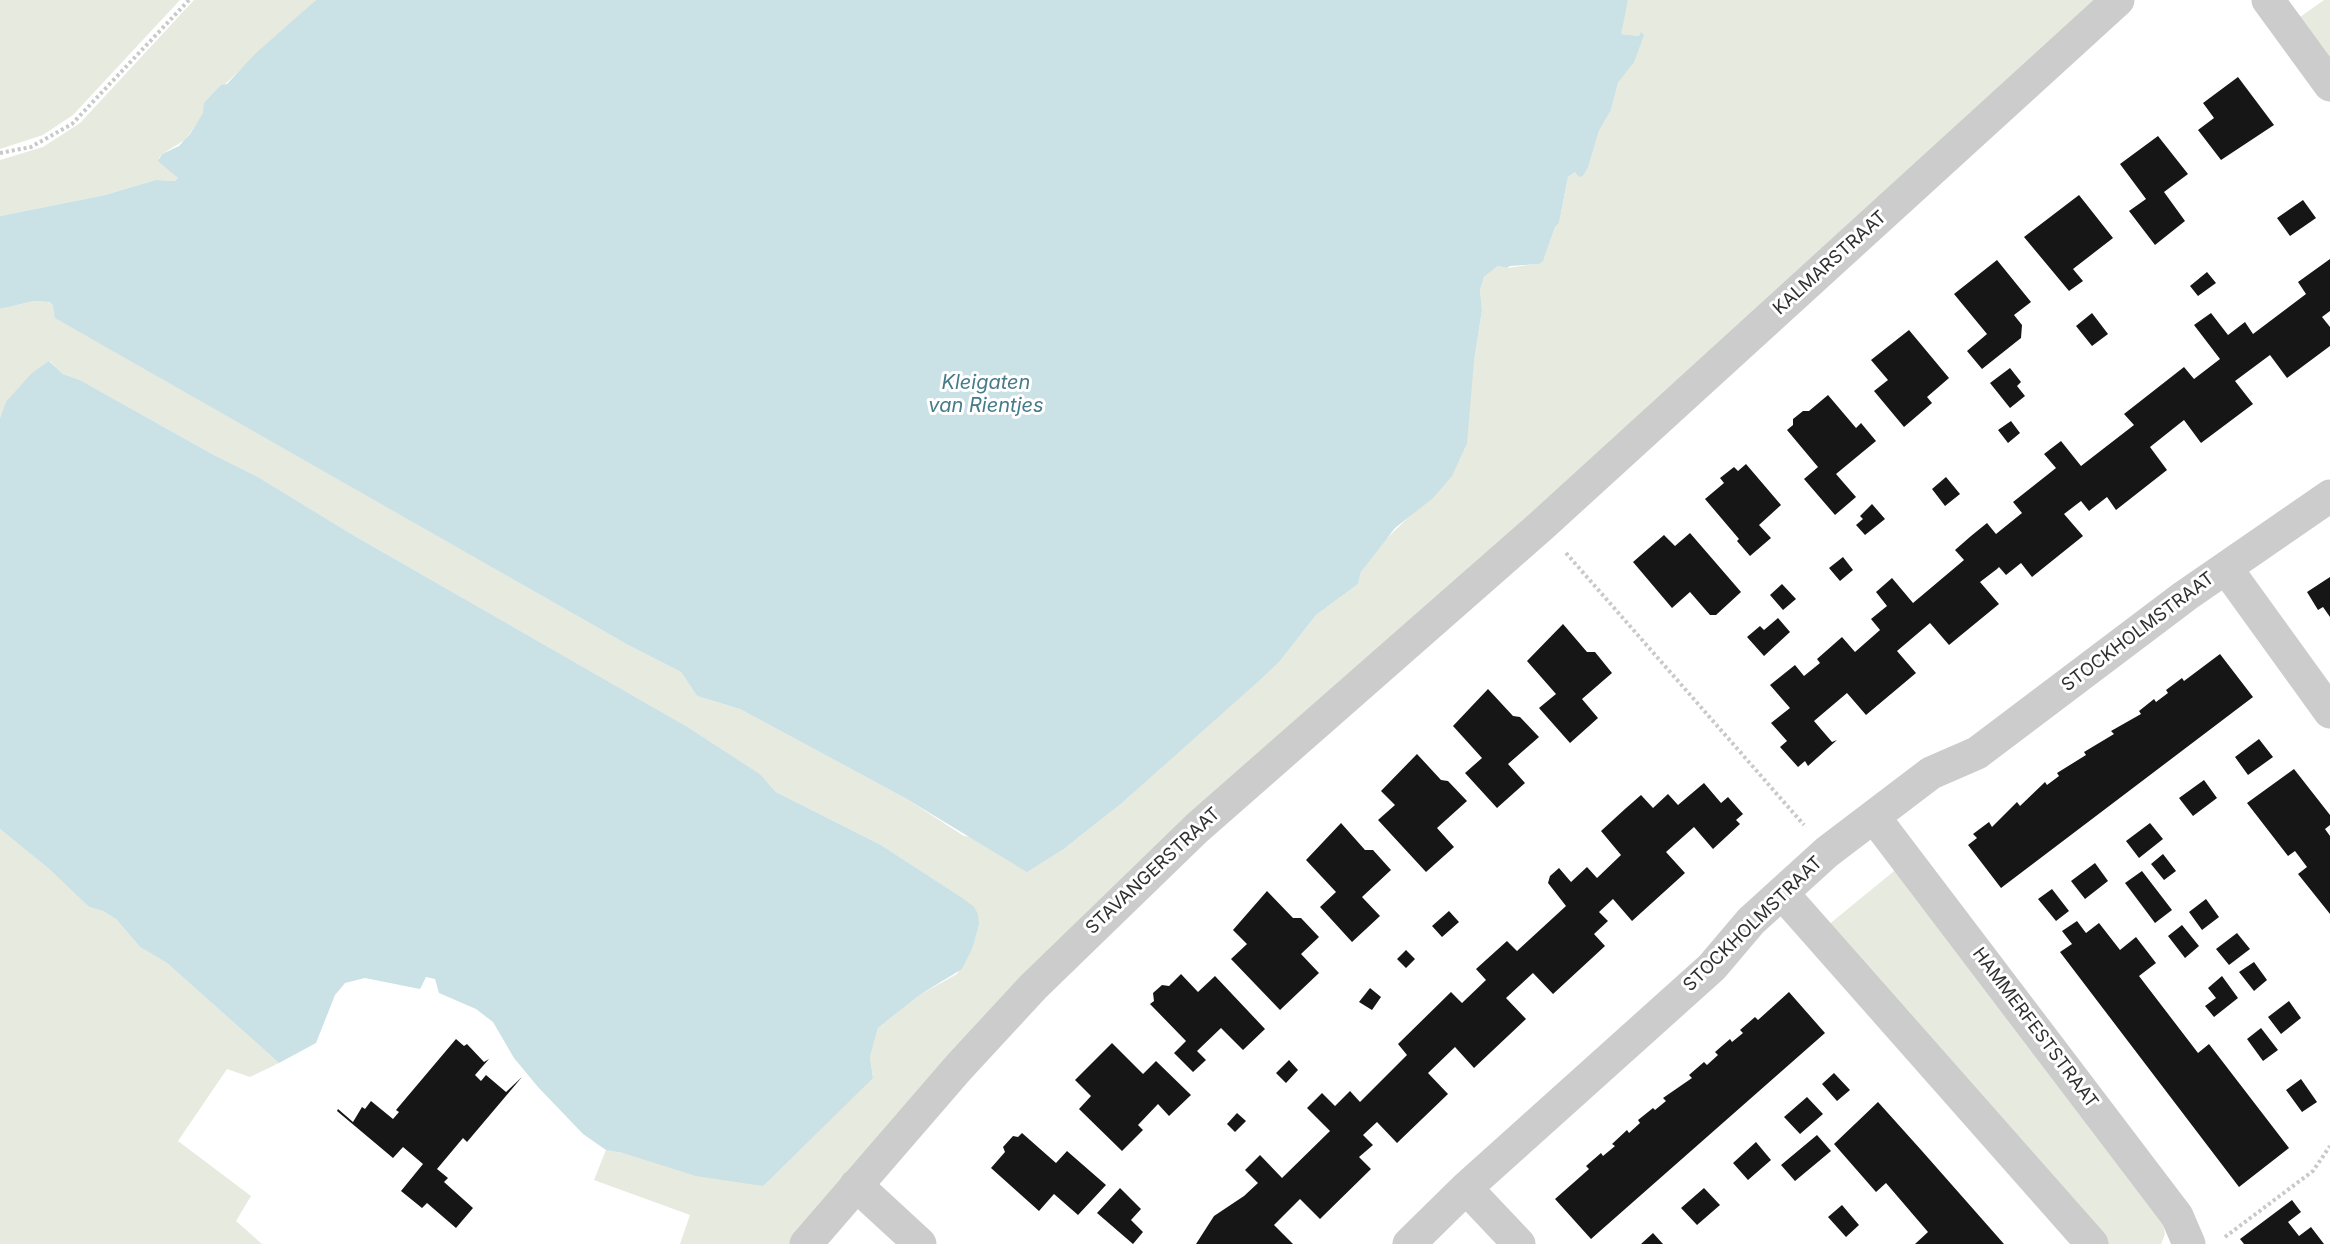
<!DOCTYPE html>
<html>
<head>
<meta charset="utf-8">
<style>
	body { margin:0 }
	canvas { display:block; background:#fff }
</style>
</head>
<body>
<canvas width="2330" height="1244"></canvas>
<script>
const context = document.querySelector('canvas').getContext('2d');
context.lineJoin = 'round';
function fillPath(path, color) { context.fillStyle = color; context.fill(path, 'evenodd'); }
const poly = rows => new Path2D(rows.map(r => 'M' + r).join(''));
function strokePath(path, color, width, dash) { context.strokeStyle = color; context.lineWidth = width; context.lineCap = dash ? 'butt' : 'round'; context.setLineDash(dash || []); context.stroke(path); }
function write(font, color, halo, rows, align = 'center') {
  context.font = font + ' Inter,sans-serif'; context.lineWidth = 6; context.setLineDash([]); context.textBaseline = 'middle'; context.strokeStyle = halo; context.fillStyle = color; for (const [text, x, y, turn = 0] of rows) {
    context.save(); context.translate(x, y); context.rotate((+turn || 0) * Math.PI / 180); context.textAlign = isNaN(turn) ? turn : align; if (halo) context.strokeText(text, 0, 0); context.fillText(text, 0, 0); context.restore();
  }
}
fillPath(poly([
	[0,0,180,0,73,115,43,135,0,149],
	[194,0,316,0,223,86,185,140,162,154,159,158,178,178,175,181,156,180,105,195,0,216,0,160,43,147,80,123],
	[1628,0,2104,0,1512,543,792,1244,680,1244,690,1215,594,1180,606,1150,623,1153,873,1078,870,1057,878,1028,921,994,957,974,973,947,979,925,961,897,881,845,776,792,760,774,686,726,353,535,258,477,212,454,80,380,63,374,50,361,7,402,0,418,0,309,34,301,48,302,53,306,56,318,630,646,681,672,697,696,740,709,905,798,964,836,1065,848,1122,803,1280,661,1316,615,1358,584,1361,572,1384,541,1413,513,1474,361,1482,310,1480,290,1484,277,1498,266,1507,268,1536,264,1544,258,1555,227,1559,223,1568,177,1575,172,1583,176,1588,168,1599,131,1611,110,1618,83,1630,67,1639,36,1621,34,1621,27],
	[2324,0,2330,0,2330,58,2300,17],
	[0,829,49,869,89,907,103,911,116,919,140,947,167,963,279,1063,250,1077,227,1069,178,1141,251,1196,236,1221,262,1244,0,1244],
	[1899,867,2163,1224,2165,1234,2161,1244,2108,1244,1827,926]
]), '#e7eade');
fillPath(poly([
	[316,0,1628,0,1621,34,1639,36,1641,32,1644,35,1634,62,1618,83,1611,110,1599,131,1588,168,1583,176,1579,177,1575,172,1568,177,1559,223,1555,227,1543,261,1539,264,1510,266,1507,268,1498,266,1484,277,1480,290,1482,310,1474,361,1467,443,1452,476,1433,498,1395,528,1361,572,1358,584,1316,615,1280,661,1262,678,1122,803,1065,848,1027,872,905,798,740,709,697,696,681,672,630,646,55,318,53,306,49,302,34,301,0,309,0,216,105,195,156,180,175,181,178,178,158,161,162,154,179,146,190,134,203,113,204,103,221,85,227,84,255,54],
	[49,361,63,374,80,380,212,454,258,477,353,535,686,726,760,774,776,792,881,845,961,897,974,907,978,914,979,925,973,947,962,969,921,994,878,1028,870,1057,873,1078,763,1186,696,1176,623,1153,606,1150,583,1134,538,1087,514,1058,493,1022,476,1009,439,993,435,979,426,977,420,989,365,978,345,983,335,995,316,1043,279,1063,167,963,140,947,116,919,103,911,89,907,49,869,0,829,0,418,6,402,32,373]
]), '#cae1e6');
fillPath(poly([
	[2238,77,2274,125,2221,160,2198,130,2214,118,2203,103],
	[2158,136,2188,174,2164,192,2185,221,2155,245,2129,211,2146,199,2120,164],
	[2079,195,2113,238,2073,269,2083,281,2069,291,2024,237],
	[2303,200,2316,218,2290,236,2277,218],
	[2330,259,2330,311,2322,317,2330,327,2330,346,2287,378,2270,355,2235,381,2253,404,2201,443,2184,420,2150,447,2167,470,2116,510,2107,497,2089,511,2081,501,2064,514,2083,536,2032,577,2021,563,2006,575,1999,567,1997,569,1980,582,1999,604,1949,645,1930,623,1897,651,1916,673,1866,715,1847,693,1814,721,1832,742,1837,740,1808,766,1805,761,1798,767,1780,747,1787,741,1771,723,1790,708,1770,685,1795,665,1804,676,1820,663,1817,659,1842,637,1855,652,1880,630,1871,619,1887,606,1876,592,1892,578,1913,603,1964,560,1955,550,1971,536,1987,523,1996,534,2022,513,2013,502,2056,468,2044,454,2061,441,2081,466,2134,425,2124,414,2184,367,2194,379,2220,359,2194,325,2211,313,2228,335,2245,322,2253,334,2306,294,2298,282],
	[1997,260,2031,302,2014,315,2022,325,2021,338,1982,369,1967,351,1987,334,1954,294],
	[2207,272,2216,283,2198,296,2190,286],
	[2092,313,2108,334,2092,346,2076,326],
	[1909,330,1949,378,1927,397,1932,403,1904,427,1874,391,1888,380,1871,360],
	[2010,368,2021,382,2017,386,2025,396,2010,408,1990,383],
	[1828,395,1856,428,1861,423,1876,441,1836,474,1856,497,1835,515,1804,479,1818,467,1787,430,1793,425,1793,419,1803,411,1809,411],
	[2011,421,2020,433,2008,443,1998,430],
	[1746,464,1781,505,1759,525,1771,538,1750,556,1737,541,1739,539,1705,499,1724,483,1720,478,1734,467,1738,471],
	[1946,477,1960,494,1945,506,1932,489],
	[1872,504,1885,519,1865,535,1856,525,1863,519,1860,516],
	[1690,533,1741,592,1716,615,1710,615,1690,592,1672,608,1633,562,1664,535,1675,546],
	[1843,557,1853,570,1840,581,1829,568],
	[2330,577,2330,617,2323,607,2318,610,2307,592],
	[1782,584,1796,599,1783,610,1770,595],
	[1778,618,1790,632,1764,656,1747,637,1760,626,1764,630],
	[1563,624,1587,652,1595,652,1612,673,1582,699,1598,718,1570,743,1539,708,1556,694,1527,661],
	[2220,654,2253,697,2001,888,1968,845,1977,838,1973,834,1989,822,1992,827,2017,802,2020,806,2045,782,2047,785,2059,776,2057,773,2086,755,2084,752,2114,734,2111,731,2141,714,2139,711,2154,699,2156,702,2168,693,2166,690,2182,678,2184,681],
	[1488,689,1513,716,1520,717,1539,737,1508,764,1525,783,1497,808,1465,773,1482,758,1453,726],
	[2259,739,2273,757,2248,775,2235,757],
	[1417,754,1441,780,1448,781,1467,801,1437,828,1454,847,1426,872,1378,820,1395,805,1381,791],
	[2294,769,2330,815,2330,825,2325,829,2330,836,2330,914,2298,874,2307,867,2295,851,2288,856,2247,803],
	[2204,780,2217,798,2193,816,2179,798],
	[1704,783,1721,803,1728,797,1743,814,1736,820,1740,824,1713,849,1694,827,1666,852,1685,873,1632,921,1613,899,1599,912,1608,921,1594,934,1605,946,1553,994,1533,973,1506,998,1526,1019,1474,1068,1455,1047,1428,1073,1448,1094,1397,1143,1377,1122,1363,1135,1373,1145,1359,1157,1371,1169,1320,1219,1300,1199,1274,1225,1293,1244,1196,1244,1214,1216,1244,1196,1258,1183,1245,1170,1260,1155,1282,1178,1330,1131,1307,1108,1322,1093,1335,1106,1350,1091,1360,1102,1407,1055,1398,1044,1451,992,1462,1003,1486,980,1476,969,1507,941,1517,951,1566,906,1548,883,1550,876,1559,868,1571,882,1587,867,1597,878,1621,855,1601,831,1625,809,1641,795,1653,808,1668,794,1678,805],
	[1341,823,1365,850,1373,850,1391,870,1362,897,1380,916,1352,942,1320,907,1336,892,1306,860],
	[2150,823,2163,839,2139,858,2126,841],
	[2163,854,2176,871,2164,880,2151,864],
	[2095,863,2108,881,2085,899,2071,881],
	[2142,871,2172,910,2155,923,2125,883],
	[2052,889,2069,911,2056,921,2038,899],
	[1267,891,1293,918,1301,918,1319,937,1301,954,1319,973,1280,1010,1231,959,1247,944,1233,930],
	[2206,899,2219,917,2202,930,2189,912],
	[1449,911,1459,922,1442,937,1432,926],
	[2077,921,2086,933,2099,923,2120,950,2136,937,2156,963,2139,976,2198,1053,2209,1044,2289,1148,2239,1187,2060,952,2072,944,2062,931],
	[2182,925,2199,946,2185,958,2168,936],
	[2237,933,2250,949,2229,965,2216,949],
	[1406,950,1415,959,1406,968,1397,959],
	[2254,962,2267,980,2254,991,2239,972],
	[1181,974,1198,992,1215,976,1265,1029,1243,1050,1221,1028,1197,1051,1206,1060,1193,1072,1174,1053,1186,1041,1150,1004,1154,1001,1153,993,1162,985,1169,986],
	[2222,976,2238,998,2214,1017,2205,1006,2216,998,2208,988],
	[1370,988,1381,997,1372,1010,1359,1002],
	[1789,992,1825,1033,1591,1239,1555,1199,1589,1169,1586,1166,1601,1153,1603,1156,1615,1146,1612,1144,1627,1130,1629,1133,1640,1123,1638,1120,1653,1108,1655,1110,1666,1101,1663,1098,1692,1078,1689,1075,1704,1062,1707,1065,1718,1055,1715,1052,1730,1039,1732,1042,1743,1033,1740,1030,1755,1017,1758,1020],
	[2289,1001,2301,1018,2281,1034,2268,1017],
	[2261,1028,2278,1050,2263,1061,2247,1039],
	[456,1039,464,1046,467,1044,484,1062,489,1059,475,1075,481,1081,486,1075,506,1092,522,1077,467,1142,463,1138,437,1169,448,1178,444,1182,473,1208,456,1228,427,1203,422,1208,401,1191,423,1164,403,1147,393,1158,337,1111,338,1109,353,1122,362,1107,365,1109,371,1101,393,1119,399,1112,396,1110],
	[1112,1043,1143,1074,1156,1061,1191,1095,1169,1116,1158,1104,1138,1125,1143,1130,1122,1151,1079,1109,1091,1096,1075,1080],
	[1289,1060,1298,1070,1286,1083,1276,1073],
	[1834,1073,1850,1090,1837,1101,1822,1084],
	[2301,1079,2317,1102,2302,1112,2286,1090],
	[1807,1097,1823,1114,1800,1134,1784,1117],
	[1878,1102,1922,1151,2004,1244,1915,1244,1928,1232,1886,1183,1876,1192,1834,1144],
	[1237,1113,1246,1121,1235,1132,1227,1124],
	[1022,1133,1056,1163,1067,1151,1106,1185,1078,1215,1054,1194,1039,1211,991,1168,1005,1152,1003,1147,1013,1136,1018,1137],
	[1817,1135,1831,1151,1795,1181,1781,1165],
	[1756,1142,1771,1160,1748,1180,1733,1163],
	[1120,1188,1141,1209,1131,1220,1143,1232,1133,1244,1097,1213],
	[1704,1188,1720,1205,1697,1225,1681,1208],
	[2292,1200,2301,1212,2288,1222,2299,1236,2311,1227,2324,1244,2244,1244,2240,1239],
	[1842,1205,1859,1225,1846,1237,1828,1217],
	[1653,1233,1663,1244,1641,1244]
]), '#161616');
strokePath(poly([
	[0,153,31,147,72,124,189,0],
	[1566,553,1804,825],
	[2225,1237,2313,1171,2330,1146]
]), '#c9c9c9', 4, [3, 3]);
strokePath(poly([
	[2268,0,2330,85],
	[2226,568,2330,712],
	[1874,817,2177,1216,2189,1244],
	[1782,893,2092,1244],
	[856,1185,920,1244],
	[1466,1188,1519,1244],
	[806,1244,959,1067,1033,987,1197,828,1541,526,2118,0],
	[1409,1244,1466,1188,1712,967,1751,921,1827,852,1931,773,1977,753,2185,596,2330,496]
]), '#ccc', 33);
write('18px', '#2f2f2f', '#fff', [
	["KALMARSTRAAT",1830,263,-42],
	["STOCKHOLMSTRAAT",2138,632,-37],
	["STAVANGERSTRAAT",1153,871,-43],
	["STOCKHOLMSTRAAT",1753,924,-44],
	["HAMMERFESTSTRAAT",2035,1028,53]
]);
write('italic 20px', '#467b88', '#fff', [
	["Kleigaten",986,383],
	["van Rientjes",986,406]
]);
</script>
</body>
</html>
